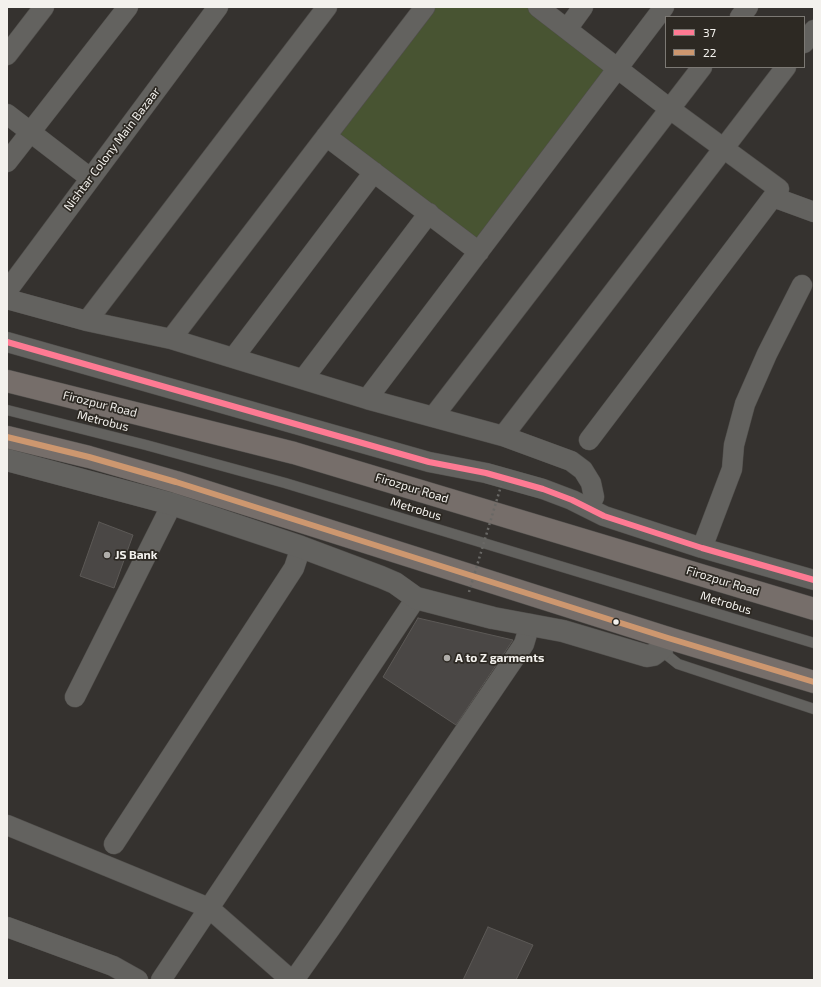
<!DOCTYPE html>
<html>
<head>
<meta charset="utf-8">
<style>
	body { margin:0 }
	#map { position:relative; width:821px; height:987px; overflow:hidden; background:#35322f; font-family:"Exo 2",sans-serif }
	canvas { display:block }
	.frame { position:absolute; inset:0; border:8px solid #f3f1ed; pointer-events:none }
	.legend { position:absolute; left:665px; top:16px; width:140px; height:52px; box-sizing:border-box; background:#2d2923; border:1px solid #7c7974; margin:0; padding:5px 7px; list-style:none; font-size:12px; color:#f3f1ed }
	.legend li { display:flex; align-items:center; gap:8px; height:20px }
	.legend b { width:20px; border:1px solid #7c7974 }
</style>
</head>
<body>
<div id="map">
<canvas width="821" height="987"></canvas>
<div class="frame"></div>
<ul class="legend">
<li><b style="height:5px;background:#fe7a93"></b>37</li>
<li><b style="height:5px;background:#cd976f"></b>22</li>
</ul>
</div>
<script>
const context = document.querySelector('canvas').getContext('2d');
context.lineJoin = 'round';
function fillPath(path, color) { context.fillStyle = color; context.fill(path, 'evenodd'); }
const poly = rows => new Path2D(rows.map(r => 'M' + r).join(''));
function strokePath(path, color, width, dash) { context.strokeStyle = color; context.lineWidth = width; context.lineCap = dash ? 'butt' : 'round'; context.setLineDash(dash || []); context.stroke(path); }
function write(font, color, halo, rows, align = 'center') {
  context.font = font + ' "Exo 2",sans-serif'; context.lineWidth = 3.5; context.setLineDash([]); context.textBaseline = 'middle'; context.strokeStyle = halo; context.fillStyle = color; for (const [text, x, y, turn = 0] of rows) {
    context.save(); context.translate(x, y); context.rotate((+turn || 0) * Math.PI / 180); context.textAlign = isNaN(turn) ? turn : align; if (halo) context.strokeText(text, 0, 0); context.fillText(text, 0, 0); context.restore();
  }
}
fillPath(poly([
	[425,7,538,7,617,67,479,252,326,136]
]), '#485432');
const building = poly([
	[99,522,133,535,114,588,80,576,99,522],
	[418,618,513,640,456,725,383,677,418,618],
	[488,927,533,945,516,980,463,980,488,927]
]);
fillPath(building, '#4a4745');
strokePath(building, '#5c5956', 1);
const service = poly([
	[7,410,146,445,285,483,814,643],
	[667,644,668,656,678,664,814,709]
]);
const minor = poly([
	[538,7,670,109,779,189,589,440],
	[740,17,748,7],
	[567,29,583,7],
	[804,43,814,30],
	[7,55,44,7],
	[7,114,90,178],
	[326,136,479,252],
	[7,162,128,7],
	[773,197,814,212],
	[7,291,218,7],
	[7,299,87,321,171,339,367,399,503,436,571,461,583,470,591,483,594,497,588,507],
	[87,321,327,7],
	[171,339,425,7],
	[7,342,429,462,486,473,543,489,572,500,604,516,702,548,814,580],
	[234,357,374,172],
	[304,378,429,213],
	[367,399,664,7],
	[433,417,702,67],
	[503,436,786,67],
	[702,548,732,469,734,445,745,404,767,354,802,285],
	[75,697,172,504],
	[7,825,209,908,291,980],
	[114,844,294,568,301,547],
	[7,927,113,966,138,980],
	[161,980,416,598],
	[294,980,330,929,524,644,530,624]
]);
const tertiary = poly([
	[7,460,172,504,301,547,381,577,395,583,416,598,493,618,563,631,647,656,653,655,661,649,668,638]
]);
const primary = poly([
	[7,381,294,453,814,609],
	[7,437,89,457,176,482,668,638,814,682]
]);
strokePath(service, '#504e4b', 11);
strokePath(minor, '#504e4b', 21);
strokePath(tertiary, '#504e4b', 23);
strokePath(primary, '#504e4b', 23);
strokePath(service, '#63625f', 10);
strokePath(minor, '#63625f', 20);
strokePath(tertiary, '#63625f', 22);
strokePath(primary, '#766e6a', 22);
strokePath(poly([
	[469,592,501,486]
]), '#696865', 2.5, [2, 3]);
strokePath(poly([
	[7,342,429,462,486,473,543,489,572,500,604,516,702,548,814,580]
]), '#fe7a93', 6);
strokePath(poly([
	[7,437,89,457,176,482,668,638,814,682]
]), '#cd976f', 6);
for (const [x, y, r, color] of [
	[107,555,4,"#b0aeaa"],
	[616,622,3.5,"#f3f1ed"],
	[447,658,4,"#b0aeaa"]
]) { const dot = new Path2D(); dot.arc(x, y, r, 0, 2 * Math.PI); context.fillStyle = color; context.fill(dot); strokePath(dot, '#2d2923', 1.5); }
write('12px', '#f3f1ed', '#2d2923', [
	["Nishtar Colony Main Bazaar",112,149,-53],
	["Firozpur Road",100,404,14],
	["Metrobus",103,421,14],
	["Firozpur Road",412,488,17],
	["Metrobus",416,509,17],
	["Firozpur Road",723,581,17],
	["Metrobus",726,603,17]
]);
write('bold 12px', '#f3f1ed', '#2d2923', [
	["JS Bank",115,555],
	["A to Z garments",455,658]
], 'left');
</script>
</body>
</html>
